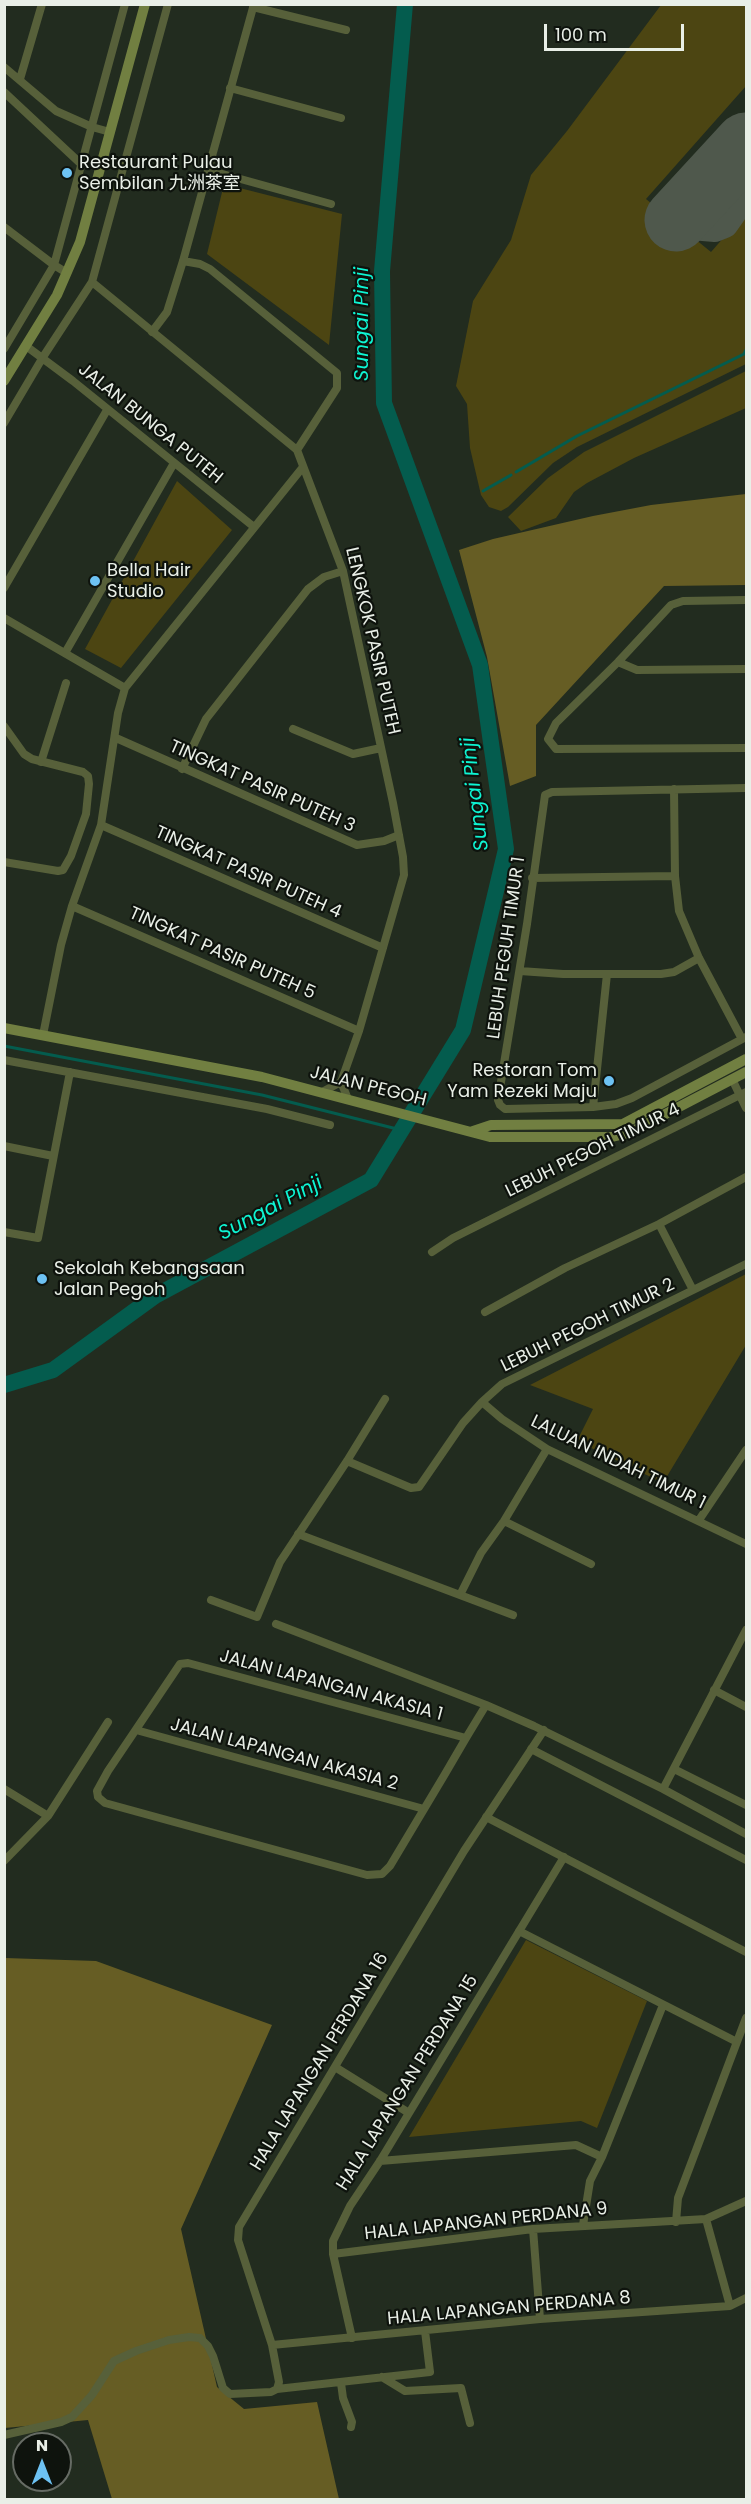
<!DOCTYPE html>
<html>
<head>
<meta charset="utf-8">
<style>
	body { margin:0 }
	#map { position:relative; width:751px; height:2504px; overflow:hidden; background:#222c1f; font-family:Poppins,sans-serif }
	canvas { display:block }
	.frame { position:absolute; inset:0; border:6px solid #e9efe7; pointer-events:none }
	.north { position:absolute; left:12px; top:2432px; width:60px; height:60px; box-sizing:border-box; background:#0e130d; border:2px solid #666b64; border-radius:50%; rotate:0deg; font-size:16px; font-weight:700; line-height:24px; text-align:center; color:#e9efe7 }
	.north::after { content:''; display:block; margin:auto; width:21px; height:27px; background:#6dc2f3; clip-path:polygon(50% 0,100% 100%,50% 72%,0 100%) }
	.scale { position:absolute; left:544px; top:24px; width:140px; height:27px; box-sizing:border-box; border:3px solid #e9efe7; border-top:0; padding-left:8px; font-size:18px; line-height:21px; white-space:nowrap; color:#e9efe7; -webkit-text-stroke:4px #0e130d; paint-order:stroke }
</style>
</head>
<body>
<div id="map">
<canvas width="751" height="2504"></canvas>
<div class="frame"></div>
<div class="north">N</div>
<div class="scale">100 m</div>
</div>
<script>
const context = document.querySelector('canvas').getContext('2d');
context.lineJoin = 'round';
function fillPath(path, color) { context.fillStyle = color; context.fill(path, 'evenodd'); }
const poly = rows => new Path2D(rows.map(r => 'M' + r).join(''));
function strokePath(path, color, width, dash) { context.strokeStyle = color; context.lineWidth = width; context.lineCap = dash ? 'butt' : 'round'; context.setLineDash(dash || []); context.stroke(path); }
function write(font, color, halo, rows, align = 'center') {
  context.font = font + ' Poppins,"Noto Sans SC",sans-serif'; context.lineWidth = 4.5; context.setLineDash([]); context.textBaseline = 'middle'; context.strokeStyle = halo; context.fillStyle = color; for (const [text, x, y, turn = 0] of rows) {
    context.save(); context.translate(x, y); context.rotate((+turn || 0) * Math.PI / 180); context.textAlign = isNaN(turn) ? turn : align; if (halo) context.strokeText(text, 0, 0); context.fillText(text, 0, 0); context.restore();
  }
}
fillPath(poly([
	[661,5,746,5,746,86,646,199,711,252,746,212,746,364,577,447,553,463,508,507,501,511,489,507,481,495,470,448,467,404,456,386,473,301,511,240,531,175,567,131],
	[224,184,342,214,329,345,207,254],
	[746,371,746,408,634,458,587,483,574,492,556,518,521,531,508,517,548,478,584,452],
	[177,481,232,530,121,668,85,649],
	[746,1274,746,1345,663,1483,577,1441,593,1409,530,1385],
	[526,1940,647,2001,597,2128,581,2121,409,2137]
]), '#4c4512');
fillPath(poly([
	[746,494,746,585,664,586,536,725,536,776,510,786,487,657,459,550,493,539,593,516,651,505],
	[5,1958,96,1961,272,2025,181,2229,217,2387,244,2409,317,2402,339,2499,112,2499,88,2420,5,2428]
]), '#665d24');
strokePath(poly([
	[516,472,577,436,744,354,746,350],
	[483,491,511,475],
	[4,1046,262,1095,401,1130]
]), '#045c4e', 3);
strokePath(poly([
	[4,1385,53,1370,155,1296,371,1180,463,1030,506,849,480,665,384,403,382,271,405,4]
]), '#045c4e', 16);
strokePath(poly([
	[746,138,683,186,681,197,685,217,694,224,703,228,715,229,725,225,737,208,738,189,746,160]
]), '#4f584c', 26);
strokePath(poly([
	[676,220,746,144]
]), '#4f584c', 63);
strokePath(poly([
	[253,7,346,30],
	[4,67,56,111,92,127,110,132],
	[20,79,42,4],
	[230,88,341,118],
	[4,92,80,163],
	[208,170,331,204],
	[4,227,54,265,67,273],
	[183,261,200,264,210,269,337,373,337,388,297,450],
	[92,282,297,450,343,571,393,803,403,857,404,875,359,1031,341,1082,348,1099],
	[152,332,167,312,183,261,254,4],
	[26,346,73,381,254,527],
	[4,349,54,265,125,4],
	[4,423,43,357,92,282,168,4],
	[4,588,107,410],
	[746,600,683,601,671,605,618,662,556,723,548,739,556,749,746,748],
	[4,618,125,688],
	[65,653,174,463],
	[618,662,637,670,746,669],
	[4,726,24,754,32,759,83,772,88,776,89,784,86,814,71,856,63,870,58,871,4,862],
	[293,729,353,754,381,748],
	[116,738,357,845,384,841,399,835],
	[41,762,66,683],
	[182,769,206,719,308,589,324,577,343,571],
	[746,788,552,792,545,795,527,924,498,1100,500,1105,505,1109,593,1107,616,1104,632,1098,746,1037],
	[674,789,675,876,679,911,699,958,742,1039],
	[101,825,383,948],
	[532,878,675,876],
	[72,906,359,1031],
	[520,971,563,974,661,974,674,972,699,958],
	[43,1035,61,945,72,906,101,825,118,713,125,688,303,467],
	[4,1060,267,1109,330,1125],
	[732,1079,746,1108],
	[322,1092,341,1082],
	[593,1107,607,974],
	[4,1146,53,1156],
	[659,1224,693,1290],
	[4,1232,38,1238,70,1072],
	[432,1252,453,1238,746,1092],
	[485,1312,565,1268,659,1224,746,1177],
	[482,1402,502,1419,547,1449,746,1544],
	[347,1461,411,1488,419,1487,463,1423,482,1402,502,1384,746,1264],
	[699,1520,746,1450],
	[504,1521,591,1564],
	[298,1534,513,1615],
	[460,1595,481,1553,504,1521,547,1449],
	[211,1600,257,1617,280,1562,347,1461,385,1399],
	[276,1624,486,1705,534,1726,663,1789,746,1834],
	[714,1690,746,1707],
	[136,1730,424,1809],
	[466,1738,188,1663,180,1664,108,1771,97,1791,98,1797,105,1803,367,1875,382,1874,390,1866,445,1774,466,1738,486,1705],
	[531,1749,746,1860],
	[674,1769,746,1805],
	[4,1789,48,1816],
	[663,1789,746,1630],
	[486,1817,746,1952],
	[4,1861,48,1816,108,1722],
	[519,1931,737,2042],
	[335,2067,409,2113],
	[380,2161,576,2145,602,2157],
	[706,2219,730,2306],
	[676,2222,678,2198,746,2018],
	[583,2225,590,2181,602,2157,663,2005],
	[533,2229,540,2319],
	[333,2254,533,2229,706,2219,746,2201],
	[352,2338,333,2254,333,2241,350,2206,380,2161,564,1857],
	[272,2345,540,2319,730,2306,746,2298],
	[382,2377,405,2391,461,2388,470,2423],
	[341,2383,343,2398,352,2422,351,2427],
	[277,2389,430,2372,425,2331],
	[4,2435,61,2422,72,2417,92,2395,114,2361,136,2351,169,2340,189,2337,200,2338,208,2346,213,2356,223,2388,230,2394,271,2392,277,2389,279,2382,272,2345,238,2240,239,2227,464,1851,544,1730]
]), '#57603a', 8);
strokePath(poly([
	[4,381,57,295,80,242,145,4],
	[4,1028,262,1077,490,1137,612,1137,629,1133,746,1072],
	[473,1131,491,1125,623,1124,746,1059]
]), '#717f41', 10);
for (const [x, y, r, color] of [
	[67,173,6,"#6dc2f3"],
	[95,581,6,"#6dc2f3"],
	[609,1081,6,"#6dc2f3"],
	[42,1279,6,"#6dc2f3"]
]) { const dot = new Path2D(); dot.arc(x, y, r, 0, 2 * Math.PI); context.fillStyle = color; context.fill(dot); strokePath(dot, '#0e130d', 2); }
write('18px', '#e9efe7', '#0e130d', [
	["Restaurant Pulau",79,163],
	["Sembilan 九洲茶室",79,184],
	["Bella Hair",107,571],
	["Studio",107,592],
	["Restoran Tom",597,1071,"right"],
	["Yam Rezeki Maju",597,1092,"right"],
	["Sekolah Kebangsaan",54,1269],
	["Jalan Pegoh",54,1290]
], 'left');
write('18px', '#e9efe7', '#0e130d', [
	["JALAN BUNGA PUTEH",150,424,39],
	["LENGKOK PASIR PUTEH",372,641,77],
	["TINGKAT PASIR PUTEH 3",262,787,24],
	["TINGKAT PASIR PUTEH 4",248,873,24],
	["LEBUH PEGUH TIMUR 1",507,948,-82],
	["TINGKAT PASIR PUTEH 5",222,954,24],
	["JALAN PEGOH",368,1087,14],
	["LEBUH PEGOH TIMUR 4",593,1151,-26],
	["LEBUH PEGOH TIMUR 2",588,1326,-26],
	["LALUAN INDAH TIMUR 1",618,1463,26],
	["JALAN LAPANGAN AKASIA 1",331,1686,15],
	["JALAN LAPANGAN AKASIA 2",284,1755,15],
	["HALA LAPANGAN PERDANA 16",320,2062,-59],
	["HALA LAPANGAN PERDANA 15",408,2083,-58],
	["HALA LAPANGAN PERDANA 9",486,2222,-6],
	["HALA LAPANGAN PERDANA 8",509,2309,-5]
]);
write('italic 20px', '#0ef5d3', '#0e130d', [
	["Sungai Pinji",363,324,-90],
	["Sungai Pinji",476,794,-97],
	["Sungai Pinji",271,1209,-28]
]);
</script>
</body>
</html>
